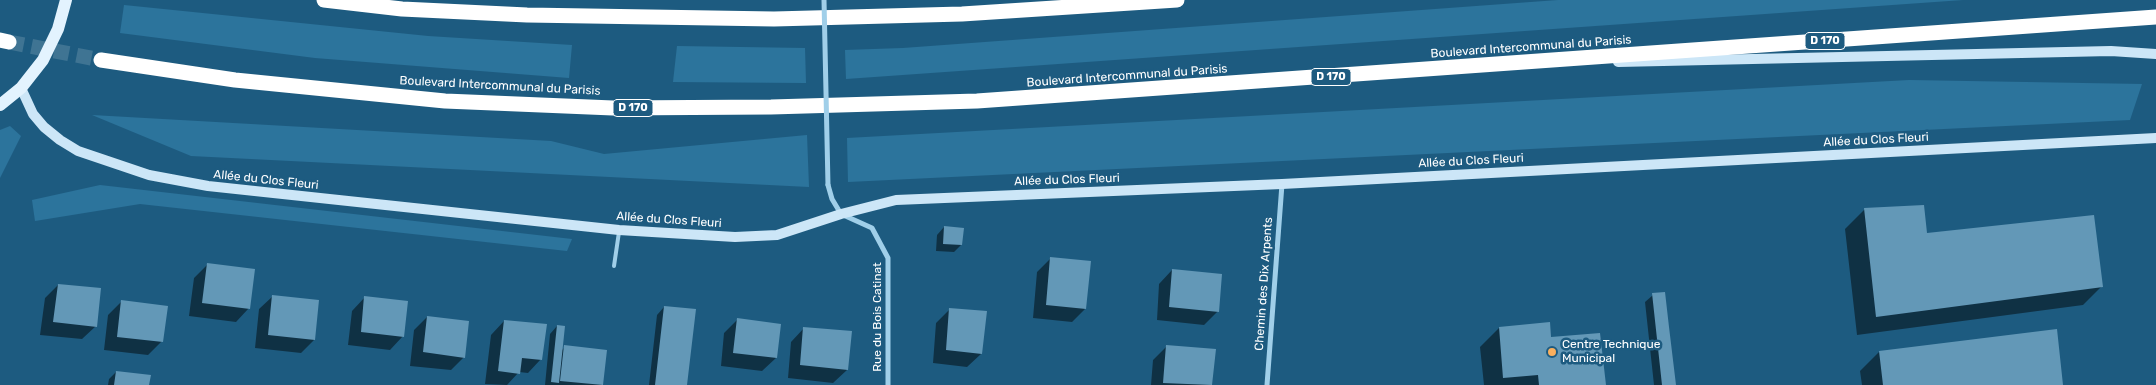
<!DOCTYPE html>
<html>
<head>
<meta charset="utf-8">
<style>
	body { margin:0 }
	canvas { display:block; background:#1d5b80 }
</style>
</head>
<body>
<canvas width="2156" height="385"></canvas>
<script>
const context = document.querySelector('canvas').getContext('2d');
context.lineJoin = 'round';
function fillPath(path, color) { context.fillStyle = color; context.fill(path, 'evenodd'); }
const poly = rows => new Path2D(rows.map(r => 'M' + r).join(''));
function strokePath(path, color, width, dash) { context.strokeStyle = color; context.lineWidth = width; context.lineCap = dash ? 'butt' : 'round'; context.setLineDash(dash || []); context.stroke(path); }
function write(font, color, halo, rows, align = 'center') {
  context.font = font + ' Rubik,sans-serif'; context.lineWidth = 5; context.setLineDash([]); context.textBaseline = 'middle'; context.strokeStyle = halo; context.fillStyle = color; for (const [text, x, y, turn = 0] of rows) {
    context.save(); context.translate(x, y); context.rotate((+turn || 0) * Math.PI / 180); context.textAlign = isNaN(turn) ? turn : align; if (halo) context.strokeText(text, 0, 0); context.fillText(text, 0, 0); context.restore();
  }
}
fillPath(poly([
	[1558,0,1963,0,846,79,845,50,903,48],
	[124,5,428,36,572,45,569,78,315,58,120,33],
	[677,46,805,48,806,83,673,82],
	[1909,80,2142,84,2130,120,848,182,847,138],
	[92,115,551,141,604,154,807,135,809,187,191,156],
	[10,126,21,136,0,178,0,130],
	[100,185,572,239,567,251,140,204,35,221,32,200]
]), '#2c749c');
fillPath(poly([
	[1923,207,1926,235,2102,286,2083,305,1857,335,1845,229,1864,210],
	[944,227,961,245,954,252,936,251,937,235],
	[1050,259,1085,309,1072,322,1033,318,1037,272],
	[207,265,249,308,236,322,189,316,194,278],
	[1172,270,1218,311,1204,325,1157,320,1159,284],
	[58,285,96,326,82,339,40,335,45,298],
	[1653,295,1674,385,1654,385,1645,302],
	[273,296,318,301,314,340,301,353,255,348,259,309],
	[365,297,403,336,390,350,348,345,352,311],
	[121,302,162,341,148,355,104,350,108,315],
	[664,307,685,385,649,385,657,315],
	[950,309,981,354,967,367,933,363,936,323],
	[427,317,464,357,451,370,410,366,414,330],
	[737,320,776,358,762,371,721,366,724,333],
	[504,321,541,359,528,373,519,372,507,385,485,384,491,335],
	[557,326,561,351,565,347,606,351,602,385,545,385,550,334],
	[804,328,847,370,833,383,788,378,791,342],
	[1499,328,1550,339,1605,385,1484,385,1480,347],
	[1166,347,1214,350,1211,385,1151,385,1153,360],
	[1879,352,2062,385,1862,385,1860,371],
	[116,372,148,385,108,385,109,379]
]), '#0007');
fillPath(poly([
	[1924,205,1927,233,2094,215,2103,287,1876,317,1864,208],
	[944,226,964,228,962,245,943,244],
	[1050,257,1091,261,1086,309,1046,305],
	[207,263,255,269,250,309,202,303],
	[1172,269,1222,274,1219,312,1169,307],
	[58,284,101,288,97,327,53,322],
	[1665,292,1669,327,1676,385,1662,385,1652,293],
	[272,295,319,300,315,340,268,335],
	[364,296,408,301,404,337,361,332],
	[121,300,168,306,163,342,117,337],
	[664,306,696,309,687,385,655,385],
	[949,308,987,311,982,354,946,350],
	[427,316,469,321,465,358,423,352],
	[737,318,781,324,777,358,733,353],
	[504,320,547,324,542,360,522,358,520,374,498,371],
	[1550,322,1551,337,1600,333,1606,385,1539,385,1538,375,1503,378,1499,327],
	[557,325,565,326,559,383,551,382],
	[803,327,852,331,848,370,800,365],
	[2057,329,2063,385,1883,385,1879,351],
	[564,345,607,350,603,385,560,381],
	[1166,345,1216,349,1212,385,1163,383],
	[116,371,151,375,149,385,114,385]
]), '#6398b7');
strokePath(poly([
	[9,42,101,60]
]), '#3f7493', 15, [15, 8]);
strokePath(poly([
	[614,266,619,232]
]), '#a0cfe9', 4);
strokePath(poly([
	[828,185,832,199,841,214,872,228,888,258,888,385],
	[1267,385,1282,184]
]), '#a0cfe9', 5);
strokePath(poly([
	[1618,62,2111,51,2156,54],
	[21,88,33,114,44,127,60,140,78,151,149,175,208,186,619,230,735,237,777,235,841,214,896,200,1282,184,2156,138]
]), '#cce6f7', 10);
strokePath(poly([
	[0,105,21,88,43,60,58,29,66,0]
]), '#e3f3fe', 12);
strokePath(poly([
	[324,0,402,9,527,15,774,19,962,14,1177,0],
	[0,40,9,42],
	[101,60,235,80,445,101,613,108,771,107,977,101,2156,17]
]), '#fff', 15);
strokePath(poly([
	[824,0,828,185]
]), '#a0cfe9', 5);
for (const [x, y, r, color] of [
	[1552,352,5,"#f9af5e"]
]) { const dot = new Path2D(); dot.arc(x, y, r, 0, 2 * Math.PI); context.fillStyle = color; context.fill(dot); strokePath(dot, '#1d5b80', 2); }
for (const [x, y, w] of [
	[1825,41,40],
	[1331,77,40],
	[633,108,40]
]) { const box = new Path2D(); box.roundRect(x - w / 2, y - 8.5, w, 17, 4); context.fillStyle = '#1d5b80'; context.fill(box); strokePath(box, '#fff', 1); }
write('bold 11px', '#fff', null, [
	["D 170",1825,41],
	["D 170",1331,77],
	["D 170",633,108]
]);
write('12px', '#fff', '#1d5b80', [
	["Boulevard Intercommunal du Parisis",1531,47,-4],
	["Boulevard Intercommunal du Parisis",1127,76,-4],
	["Boulevard Intercommunal du Parisis",500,86,3],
	["Allée du Clos Fleuri",1876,140,-3],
	["Allée du Clos Fleuri",1471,161,-3],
	["Allée du Clos Fleuri",266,180,6],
	["Allée du Clos Fleuri",1067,180,-2],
	["Allée du Clos Fleuri",669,220,4],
	["Chemin des Dix Arpents",1264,284,-86],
	["Rue du Bois Catinat",878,317,-90]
]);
write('12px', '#fff', '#1d5b80', [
	["Centre Technique",1562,345],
	["Municipal",1562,359]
], 'left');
</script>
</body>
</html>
